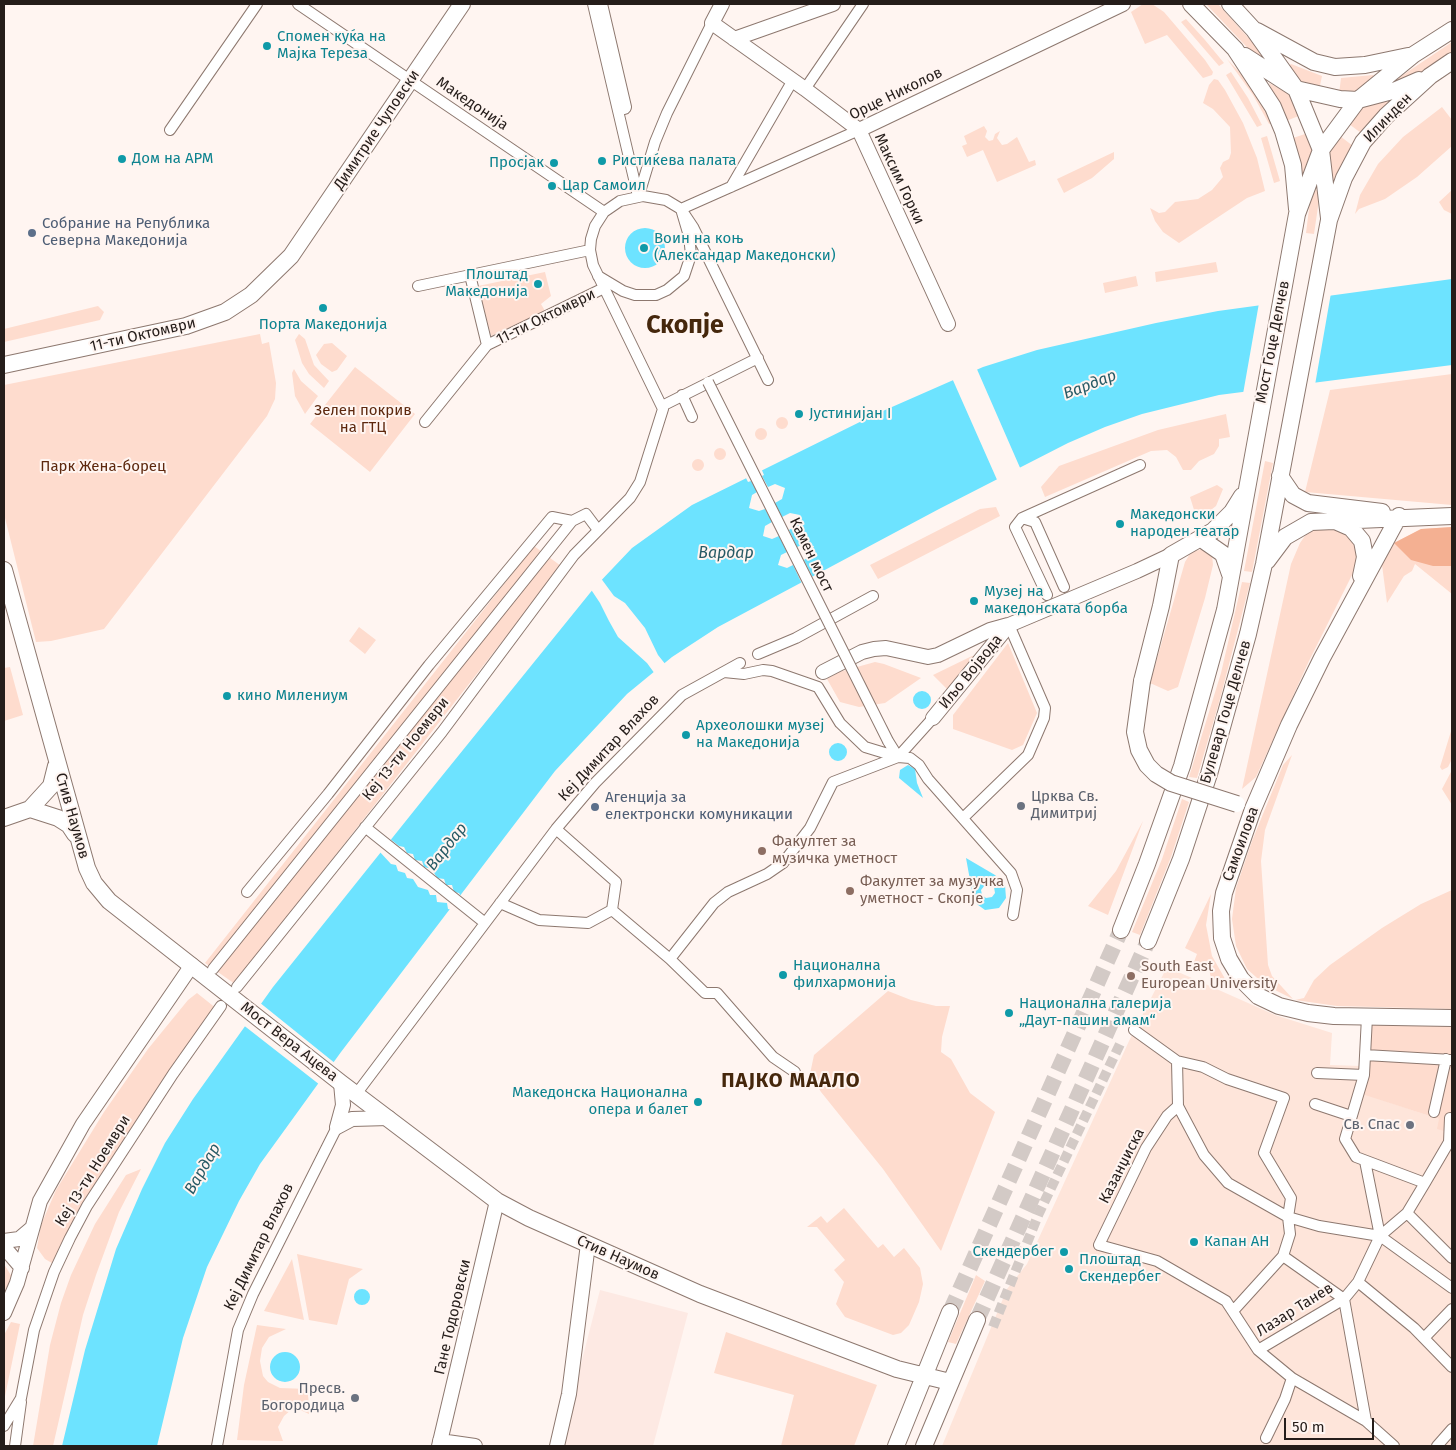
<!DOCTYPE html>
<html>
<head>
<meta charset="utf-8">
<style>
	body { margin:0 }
	#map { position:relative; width:1456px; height:1450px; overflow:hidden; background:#fff5f1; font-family:"Fira Sans",sans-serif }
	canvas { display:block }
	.frame { position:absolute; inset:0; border:5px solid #251d1a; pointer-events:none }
	.scale { position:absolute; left:1284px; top:1418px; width:90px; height:22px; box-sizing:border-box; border:2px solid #251d1a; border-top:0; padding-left:6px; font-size:15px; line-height:18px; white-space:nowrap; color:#251d1a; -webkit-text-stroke:4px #fff5f1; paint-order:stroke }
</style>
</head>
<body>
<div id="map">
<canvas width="1456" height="1450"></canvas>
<div class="frame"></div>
<div class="scale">50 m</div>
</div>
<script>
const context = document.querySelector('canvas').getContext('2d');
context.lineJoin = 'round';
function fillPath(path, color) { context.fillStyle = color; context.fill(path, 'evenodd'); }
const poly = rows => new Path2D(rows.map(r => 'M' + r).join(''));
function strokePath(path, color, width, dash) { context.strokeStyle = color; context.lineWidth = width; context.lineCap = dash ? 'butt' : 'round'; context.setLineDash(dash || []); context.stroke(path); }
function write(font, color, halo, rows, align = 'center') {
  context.font = font + ' "Fira Sans",sans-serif'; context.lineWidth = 4; context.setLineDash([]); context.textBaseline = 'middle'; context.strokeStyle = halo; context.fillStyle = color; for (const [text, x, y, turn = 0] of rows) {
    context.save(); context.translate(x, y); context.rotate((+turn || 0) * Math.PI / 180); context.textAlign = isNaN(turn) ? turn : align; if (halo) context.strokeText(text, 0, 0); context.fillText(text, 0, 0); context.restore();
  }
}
fillPath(poly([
	[1167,967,1275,1015,1332,1033,1330,1065,1361,1066,1379,1099,1439,1119,1452,1133,1452,1446,942,1446,1007,1289,1027,1264,1129,1041]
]), '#fee5da');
fillPath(poly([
	[600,1290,688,1313,653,1446,560,1446]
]), '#fde9e3');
fillPath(poly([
	[1143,4,1152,4,1164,12,1205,60,1213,72,1212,75,1203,78,1167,35,1145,44,1131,12],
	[1206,4,1218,4,1271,63,1260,61],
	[1186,19,1205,40,1224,63,1219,66,1181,22],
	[1452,42,1452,53,1422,73,1388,85],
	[1227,59,1252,85,1274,124,1269,124,1253,95],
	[1291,64,1322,76,1319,90,1301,85,1289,66],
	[1231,72,1248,98,1262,125,1257,127,1226,75],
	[1373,75,1375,78,1358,94,1339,94,1341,78],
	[1214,79,1218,80,1225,90,1243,123,1257,158,1265,191,1247,198,1179,243,1163,232,1155,221,1150,208,1159,213,1165,212,1175,202,1198,199,1212,190,1223,177,1220,168,1223,162,1229,159,1231,153,1230,127,1213,109,1203,103,1209,85],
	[1269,83,1293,96,1301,115,1286,121],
	[1389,101,1390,103,1361,133,1349,124,1364,106],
	[1442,107,1452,120,1452,146,1417,177,1385,199,1359,209,1355,214,1360,195,1378,164,1403,137],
	[984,126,987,131,985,137,989,141,993,140,995,134,1000,131,997,138,1002,145,1007,144,1017,137,1029,162,1035,160,1036,165,997,182,983,150,967,157,962,146,967,144,964,136],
	[1308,133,1314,153,1306,177,1300,177,1293,138],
	[1267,136,1280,181,1274,183,1261,138],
	[1340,136,1353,146,1331,189,1326,157],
	[1114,152,1114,159,1092,178,1064,193,1057,179],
	[1315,189,1317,190,1319,200,1314,234,1306,233,1310,201],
	[1452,190,1452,214,1444,210,1439,202],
	[1216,262,1218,272,1156,282,1155,272],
	[545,272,551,296,541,304,545,311,491,336,478,286],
	[1136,276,1138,286,1105,293,1103,283],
	[98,306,104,312,100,320,4,342,4,329],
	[260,334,262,344,269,342,276,383,275,399,267,416,104,629,51,641,36,642,4,514,4,385],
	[299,334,305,339,314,365,329,381,324,388,309,374,302,363,295,340],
	[332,343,347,356,337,370,332,372,321,364,316,355,324,344],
	[355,367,415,414,370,472,310,424],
	[294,369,301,381,318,396,305,414,295,396,292,373],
	[1452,374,1452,505,1305,492,1330,390],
	[1226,414,1230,437,1219,439,1219,446,1214,454,1199,461,1191,470,1183,470,1176,457,1167,450,1151,451,1045,497,1041,487,1059,466,1158,430],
	'776 423a6 6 0 1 1 12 0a6 6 0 1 1-12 0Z',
	'755 434a6 6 0 1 1 12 0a6 6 0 1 1-12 0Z',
	'714 454a6 6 0 1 1 12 0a6 6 0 1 1-12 0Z',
	'692 465a6 6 0 1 1 12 0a6 6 0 1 1-12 0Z',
	[1265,461,1273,463,1252,572,1244,571],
	[1217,485,1223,489,1216,506,1203,516,1195,513,1190,497],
	[996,507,1000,516,878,579,870,565,980,509],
	[1324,526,1343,531,1353,543,1358,556,1355,569,1309,661,1256,777,1242,789,1291,564,1300,543,1309,530],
	[1452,527,1452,594,1415,564,1412,571,1404,576,1387,603,1382,565,1394,543,1421,529],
	[534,546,561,566,235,984,205,963],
	[1203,549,1212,554,1213,565,1205,598,1178,687,1168,691,1150,683,1185,562,1191,552],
	[1242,582,1250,583,1220,699,1197,778,1189,777,1221,673],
	[359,627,376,640,365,654,349,641],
	[1008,643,1037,713,1023,745,1012,750,953,729,953,715],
	[972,656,975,656,948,690,933,675],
	[875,662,884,664,921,678,885,703,859,707,840,702,827,679,839,672],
	[10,667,23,715,4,721,4,668],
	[1452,728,1452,759,1448,767,1442,770,1440,767],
	[1292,755,1265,830,1261,861,1268,965,1272,976,1293,999,1265,985,1247,969,1236,946,1232,919,1236,888,1252,841,1283,765],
	[1452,770,1452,805,1442,789],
	[1182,799,1189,802,1171,857,1140,935,1132,932,1162,859],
	[1143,821,1108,915,1088,906,1116,871],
	[1452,890,1452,1009,1337,1006,1295,1000,1304,998,1314,980,1330,965,1382,928,1421,904],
	[1211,894,1206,925,1212,956,1228,984,1211,978,1209,969,1200,966,1198,970,1192,967,1197,954,1185,948],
	[888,991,911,1000,936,1006,950,1006,942,1037,941,1052,951,1059,970,1093,995,1112,941,1251,883,1169,821,1092,810,1074,814,1055],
	[197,993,222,1013,181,1067,75,1231,57,1266,45,1259,37,1248,41,1225,56,1190,104,1112,148,1049,188,1000],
	[1367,1017,1452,1018,1452,1133,1437,1129,1439,1119,1362,1094],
	[141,1169,119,1212,96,1275,83,1315,53,1446,33,1446,50,1345,61,1303,71,1275,95,1224,126,1175],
	[844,1208,878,1248,883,1244,894,1257,904,1248,920,1268,923,1284,919,1302,909,1325,901,1333,893,1335,845,1317,836,1304,844,1282,834,1270,845,1260,817,1227,807,1227,821,1216,827,1223],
	[297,1254,363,1269,349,1279,337,1325,309,1320],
	[292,1259,304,1320,264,1311],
	[4,1264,12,1277,4,1292],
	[976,1275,985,1281,956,1344,948,1342],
	[11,1322,20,1324,4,1401,4,1335],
	[257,1325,286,1329,269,1337,262,1348,260,1361,263,1376,268,1382,280,1388,308,1389,309,1414,298,1409,292,1409,284,1416,278,1427,283,1441,237,1440,244,1385],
	[726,1332,877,1385,854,1446,781,1446,794,1395,714,1373]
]), '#fedcce');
fillPath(poly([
	[1452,527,1452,566,1433,566,1411,560,1394,543,1421,529]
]), '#f4b092');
fillPath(poly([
	'625 248a20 20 0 1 1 40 0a20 20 0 1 1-40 0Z',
	[1452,279,1452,365,1219,395,1142,414,1105,427,1068,443,939,509,718,627,672,657,627,694,555,771,341,1052,260,1164,239,1201,207,1267,183,1338,157,1446,62,1446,85,1350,116,1249,142,1189,165,1143,193,1099,273,987,429,792,594,588,632,548,692,505,876,414,983,367,1037,350,1156,323,1218,311],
	'913 700a9 9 0 1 1 18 0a9 9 0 1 1-18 0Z',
	'829 752a9 9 0 1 1 18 0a9 9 0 1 1-18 0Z',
	[908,765,915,769,917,783,923,798,899,778,900,770],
	[966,858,995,875,1005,885,1006,898,999,908,985,910,974,902],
	[985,885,994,887,995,893,992,897,986,898,982,895,981,890],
	'354 1297a8 8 0 1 1 16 0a8 8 0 1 1-16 0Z',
	'270 1367a15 15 0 1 1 30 0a15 15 0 1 1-30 0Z'
]), '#6de3ff');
fillPath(poly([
	[1331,293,1315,385,1243,394,1259,303],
	[976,367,1021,470,998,482,952,378],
	[761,468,764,475,762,476,768,487,775,484,785,488,782,499,775,503,782,517,790,513,800,515,796,526,789,530,797,547,804,544,814,546,810,556,804,560,813,578,802,584,793,565,787,568,778,565,781,555,787,552,779,536,772,539,763,536,765,526,772,522,765,509,759,511,749,508,752,495,757,492,751,481,748,482,745,476],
	[600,577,614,596,625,603,645,628,658,655,666,665,655,674,647,663,618,637,609,621,600,603,590,588],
	[389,838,399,846,404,847,407,853,413,854,415,860,422,861,424,867,432,869,437,878,444,879,446,885,452,885,454,892,459,893,462,898,454,910,448,909,447,903,437,902,436,895,430,895,428,890,418,887,413,879,407,878,405,873,398,871,396,865,391,864,379,851],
	[259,1002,336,1064,320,1085,242,1024]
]), '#fff5f1');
strokePath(poly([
	[993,1327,1039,1213,1120,1044]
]), '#d3cac6', 10, [10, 5]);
strokePath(poly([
	[950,1312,1121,930],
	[977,1320,1148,941]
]), '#d3cac6', 16, [16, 8]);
const pedestrian = poly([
	[298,4,604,212],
	[593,4,638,196],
	[805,89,863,4],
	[170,130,257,4],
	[731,187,793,80],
	[639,195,655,142,667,113,712,23],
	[470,275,487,345],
	[598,276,623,291,635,295,656,295,667,290,684,276,691,255,689,236,681,209,859,130],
	[418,286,590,250],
	[682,395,692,417],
	[662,406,758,358],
	[425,422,487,345,604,288],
	[1022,518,1035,522,1064,587],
	[1047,595,1015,527,1022,518,1140,465],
	[758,654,796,638,873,596],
	[724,672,744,674,763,670,772,671,818,687,840,723,865,747,898,757],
	[888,741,898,757,910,758,919,765,928,779,1011,873,1017,890,1013,915],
	[963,818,1028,755,1044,718,1045,708,1009,625],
	[365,827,485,923],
	[556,829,616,882,612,910],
	[247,892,328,794,429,665,552,517,572,521,586,514,598,530],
	[500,903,539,920,588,923,612,910],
	[612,910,670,959,705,993,717,993,773,1057,795,1072],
	[670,959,714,903,728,892,767,874,783,863,810,828,833,782,898,757,933,718],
	[213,969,572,521],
	[237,987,442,732,574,555,630,498,640,482,663,409,593,265,590,250,591,239,595,226,604,212,620,201,643,196,666,200,681,209,693,227,768,380],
	[1367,1017,1364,1075,1345,1139,1356,1157,1425,1183],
	[1134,1030,1177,1061,1203,1067,1227,1079,1284,1098,1264,1153,1291,1198,1288,1217,1290,1234,1283,1256,1234,1310],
	[1365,1055,1452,1060],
	[1177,1061,1178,1106,1204,1155,1228,1183,1288,1217,1319,1226,1380,1236,1452,1288],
	[1317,1073,1364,1075],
	[360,1089,556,829,595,783,682,695,740,663],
	[1315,1104,1351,1116],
	[1178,1106,1167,1116,1146,1148,1099,1245,1157,1261,1226,1301,1258,1350,1292,1378,1366,1421,1394,1446],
	[1434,1112,1446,1059],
	[1365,1161,1380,1236],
	[1407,1213,1452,1258],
	[1283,1256,1344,1299,1366,1421],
	[1358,1282,1414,1328,1452,1367],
	[1424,1338,1452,1309],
	[1258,1350,1344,1299,1358,1282,1380,1236,1407,1213,1425,1183,1449,1142,1450,1118,1452,1119],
	[4,1426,21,1398,34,1330,54,1272,70,1238,87,1206,173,1074,221,1006],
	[1266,1438,1285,1399,1292,1378],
	[15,1446,21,1402],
	[217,1446,238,1330,253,1294,337,1127],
	[1437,1446,1452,1429]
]);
const minor = poly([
	[600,4,624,107],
	[722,4,712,23,805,89,859,130,948,324],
	[734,39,833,4],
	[859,130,1123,4],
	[823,672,862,652,874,649,886,648,928,657,938,655,990,630,1008,625],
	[933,718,1009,625,1137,571,1171,555],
	[337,1127,352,1119,389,1118],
	[337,1127,343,1105,341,1083],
	[4,1241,19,1239,32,1228],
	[4,1247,22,1268],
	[4,1313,17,1283,40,1201,83,1124,192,965],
	[440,1441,475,1446],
	[439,1446,497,1201],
	[557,1446,569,1394,588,1244]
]);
const tertiary = poly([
	[1191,4,1235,49,1273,107,1283,131,1293,165,1297,209],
	[1230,4,1254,30,1296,89,1321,150,1329,218],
	[1257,31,1314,62,1335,67,1365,65,1408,56],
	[1245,56,1296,89,1340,99,1358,100,1396,90,1419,80],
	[4,365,186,326,225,312,251,295,291,256,462,4],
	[1280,476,1293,495,1308,503,1382,512],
	[1399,516,1322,658,1289,725,1253,809,1224,893,1221,911,1222,938,1229,959,1241,979,1258,996,1279,1006,1308,1013,1334,1016,1452,1018],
	[1335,521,1351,528,1362,541,1365,557,1361,576],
	[1200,538,1223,554,1230,574],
	[1267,561,1285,537,1311,522,1452,516],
	[4,570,87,868,94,883,109,901,341,1083,497,1201,529,1218,700,1294,897,1369,950,1382],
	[1142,681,1161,606,1171,555,1213,531,1232,512,1242,496],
	[30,809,58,818,69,825,75,834],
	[4,818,30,809,51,786,56,766],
	[1121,930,1147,864,1182,766,1225,610,1297,214,1321,150,1358,100,1413,55,1452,30],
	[1148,941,1181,859,1209,774,1248,634,1264,564,1329,220,1344,178,1363,142,1386,116,1430,76,1452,61],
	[896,1446,950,1312],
	[924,1446,977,1320]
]);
strokePath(pedestrian, '#8d786f', 12);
strokePath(minor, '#8d786f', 16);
strokePath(tertiary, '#8d786f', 18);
strokePath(pedestrian, '#fff', 10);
strokePath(minor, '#fff', 14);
strokePath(tertiary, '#fff', 16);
const pedestrianBridge = poly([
	[708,382,888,741]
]);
const tertiaryBridge = poly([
	[1142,681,1135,732,1139,750,1147,765,1156,774,1171,783,1237,804]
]);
strokePath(pedestrianBridge, '#8d786f', 12, []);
strokePath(tertiaryBridge, '#8d786f', 18, []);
strokePath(pedestrianBridge, '#fff', 10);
strokePath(tertiaryBridge, '#fff', 16);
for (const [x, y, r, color] of [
	[267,46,5,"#0f9aa8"],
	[122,159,5,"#0f9aa8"],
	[602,161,5,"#0f9aa8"],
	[554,163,5,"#0f9aa8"],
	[552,186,5,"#0f9aa8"],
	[32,233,5,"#5c6f8a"],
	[644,248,5,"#0f9aa8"],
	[538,284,5,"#0f9aa8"],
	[323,308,5,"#0f9aa8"],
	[799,414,5,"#0f9aa8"],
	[1120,524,5,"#0f9aa8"],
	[974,601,5,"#0f9aa8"],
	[227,696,5,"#0f9aa8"],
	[686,735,5,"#0f9aa8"],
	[1021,806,5,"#6b7280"],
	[595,807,5,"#5c6f8a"],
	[762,851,5,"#8d6e63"],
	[850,891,5,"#8d6e63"],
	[783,975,5,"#0f9aa8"],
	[1131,976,5,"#8d6e63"],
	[1009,1013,5,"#0f9aa8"],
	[698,1102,5,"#0f9aa8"],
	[1410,1125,5,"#6b7280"],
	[1194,1242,5,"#0f9aa8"],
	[1064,1252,5,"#0f9aa8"],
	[1069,1269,5,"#0f9aa8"],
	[355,1398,5,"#6b7280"]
]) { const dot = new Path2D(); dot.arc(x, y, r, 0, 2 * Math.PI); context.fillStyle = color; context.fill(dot); strokePath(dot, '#fff5f1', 2); }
write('15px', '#0d838f', '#fff5f1', [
	["Спомен куќа на",277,37],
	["Мајка Тереза",277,54],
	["Дом на АРМ",132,159],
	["Ристиќева палата",612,161],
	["Просјак",544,163,"right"],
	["Цар Самоил",562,186],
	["Воин на коњ",654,239],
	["(Александар Македонски)",654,256],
	["Плоштад",528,275,"right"],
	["Македонија",528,292,"right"],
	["Порта Македонија",323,325,"center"],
	["Јустинијан I",809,414],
	["Македонски",1130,515],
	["народен театар",1130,532],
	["Музеј на",984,592],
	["македонската борба",984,609],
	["кино Милениум",237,696],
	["Археолошки музеј",696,726],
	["на Македонија",696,743],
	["Национална",793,966],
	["филхармонија",793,983],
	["Национална галерија",1019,1004],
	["„Даут-пашин амам“",1019,1021],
	["Македонска Национална",688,1093,"right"],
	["опера и балет",688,1110,"right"],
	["Капан АН",1204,1242],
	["Скендербег",1054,1252,"right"],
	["Плоштад",1079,1260],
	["Скендербег",1079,1277]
], 'left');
write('15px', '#251d1a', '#fff5f1', [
	["Орце Николов",896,94,-26],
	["Македонија",472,104,34],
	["Илинден",1388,118,-46],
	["Димитрие Чуповски",377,130,-56],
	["Максим Горки",899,179,65],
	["11-ти Октомври",546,317,-26],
	["11-ти Октомври",143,335,-13],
	["Мост Гоце Делчев",1273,342,-79],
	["Камен мост",811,555,64],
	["Иљо Војвода",971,672,-51],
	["Булевар Гоце Делчев",1226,712,-74],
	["Кеј Димитар Влахов",609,748,-47],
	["Кеј 13-ти Ноември",406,749,-51],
	["Стив Наумов",72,816,74],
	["Самоилова",1241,844,-70],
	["Мост Вера Ацева",289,1042,38],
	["Казанџиска",1122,1166,-63],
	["Кеј 13-ти Ноември",93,1171,-58],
	["Кеј Димитар Влахов",259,1247,-64],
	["Стив Наумов",618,1258,24],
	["Лазар Танев",1295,1310,-32],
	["Гане Тодоровски",453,1317,-77]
]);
write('15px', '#4e5e75', '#fff5f1', [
	["Собрание на Република",42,224],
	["Северна Македонија",42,241],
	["Агенција за",605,798],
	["електронски комуникации",605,815]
], 'left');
write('15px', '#5d280e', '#fff5f1', [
	["Зелен покрив",363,411],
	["на ГТЦ",363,428],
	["Парк Жена-борец",103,467]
]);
write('15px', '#5b616d', '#fff5f1', [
	["Црква Св.",1031,797,"left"],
	["Димитриј",1031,814,"left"],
	["Св. Спас",1400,1125],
	["Пресв.",345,1389],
	["Богородица",345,1406]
], 'right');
write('15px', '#785e54', '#fff5f1', [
	["Факултет за",772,842],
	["музичка уметност",772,859],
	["Факултет за музучка",860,882],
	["уметност - Скопје",860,899],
	["South East",1141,967],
	["European University",1141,984]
], 'left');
write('italic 16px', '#275a65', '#fff5f1', [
	["Вардар",1090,385,-21],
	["Вардар",726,554],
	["Вардар",447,847,-52],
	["Вардар",203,1169,-60]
]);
context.letterSpacing = '1px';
write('bold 20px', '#45270c', '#fff5f1', [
	["ПАЈКО МААЛО",791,1081]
]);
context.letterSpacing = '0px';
write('bold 25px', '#45270c', '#fff5f1', [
	["Скопје",685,326]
]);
</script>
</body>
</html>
